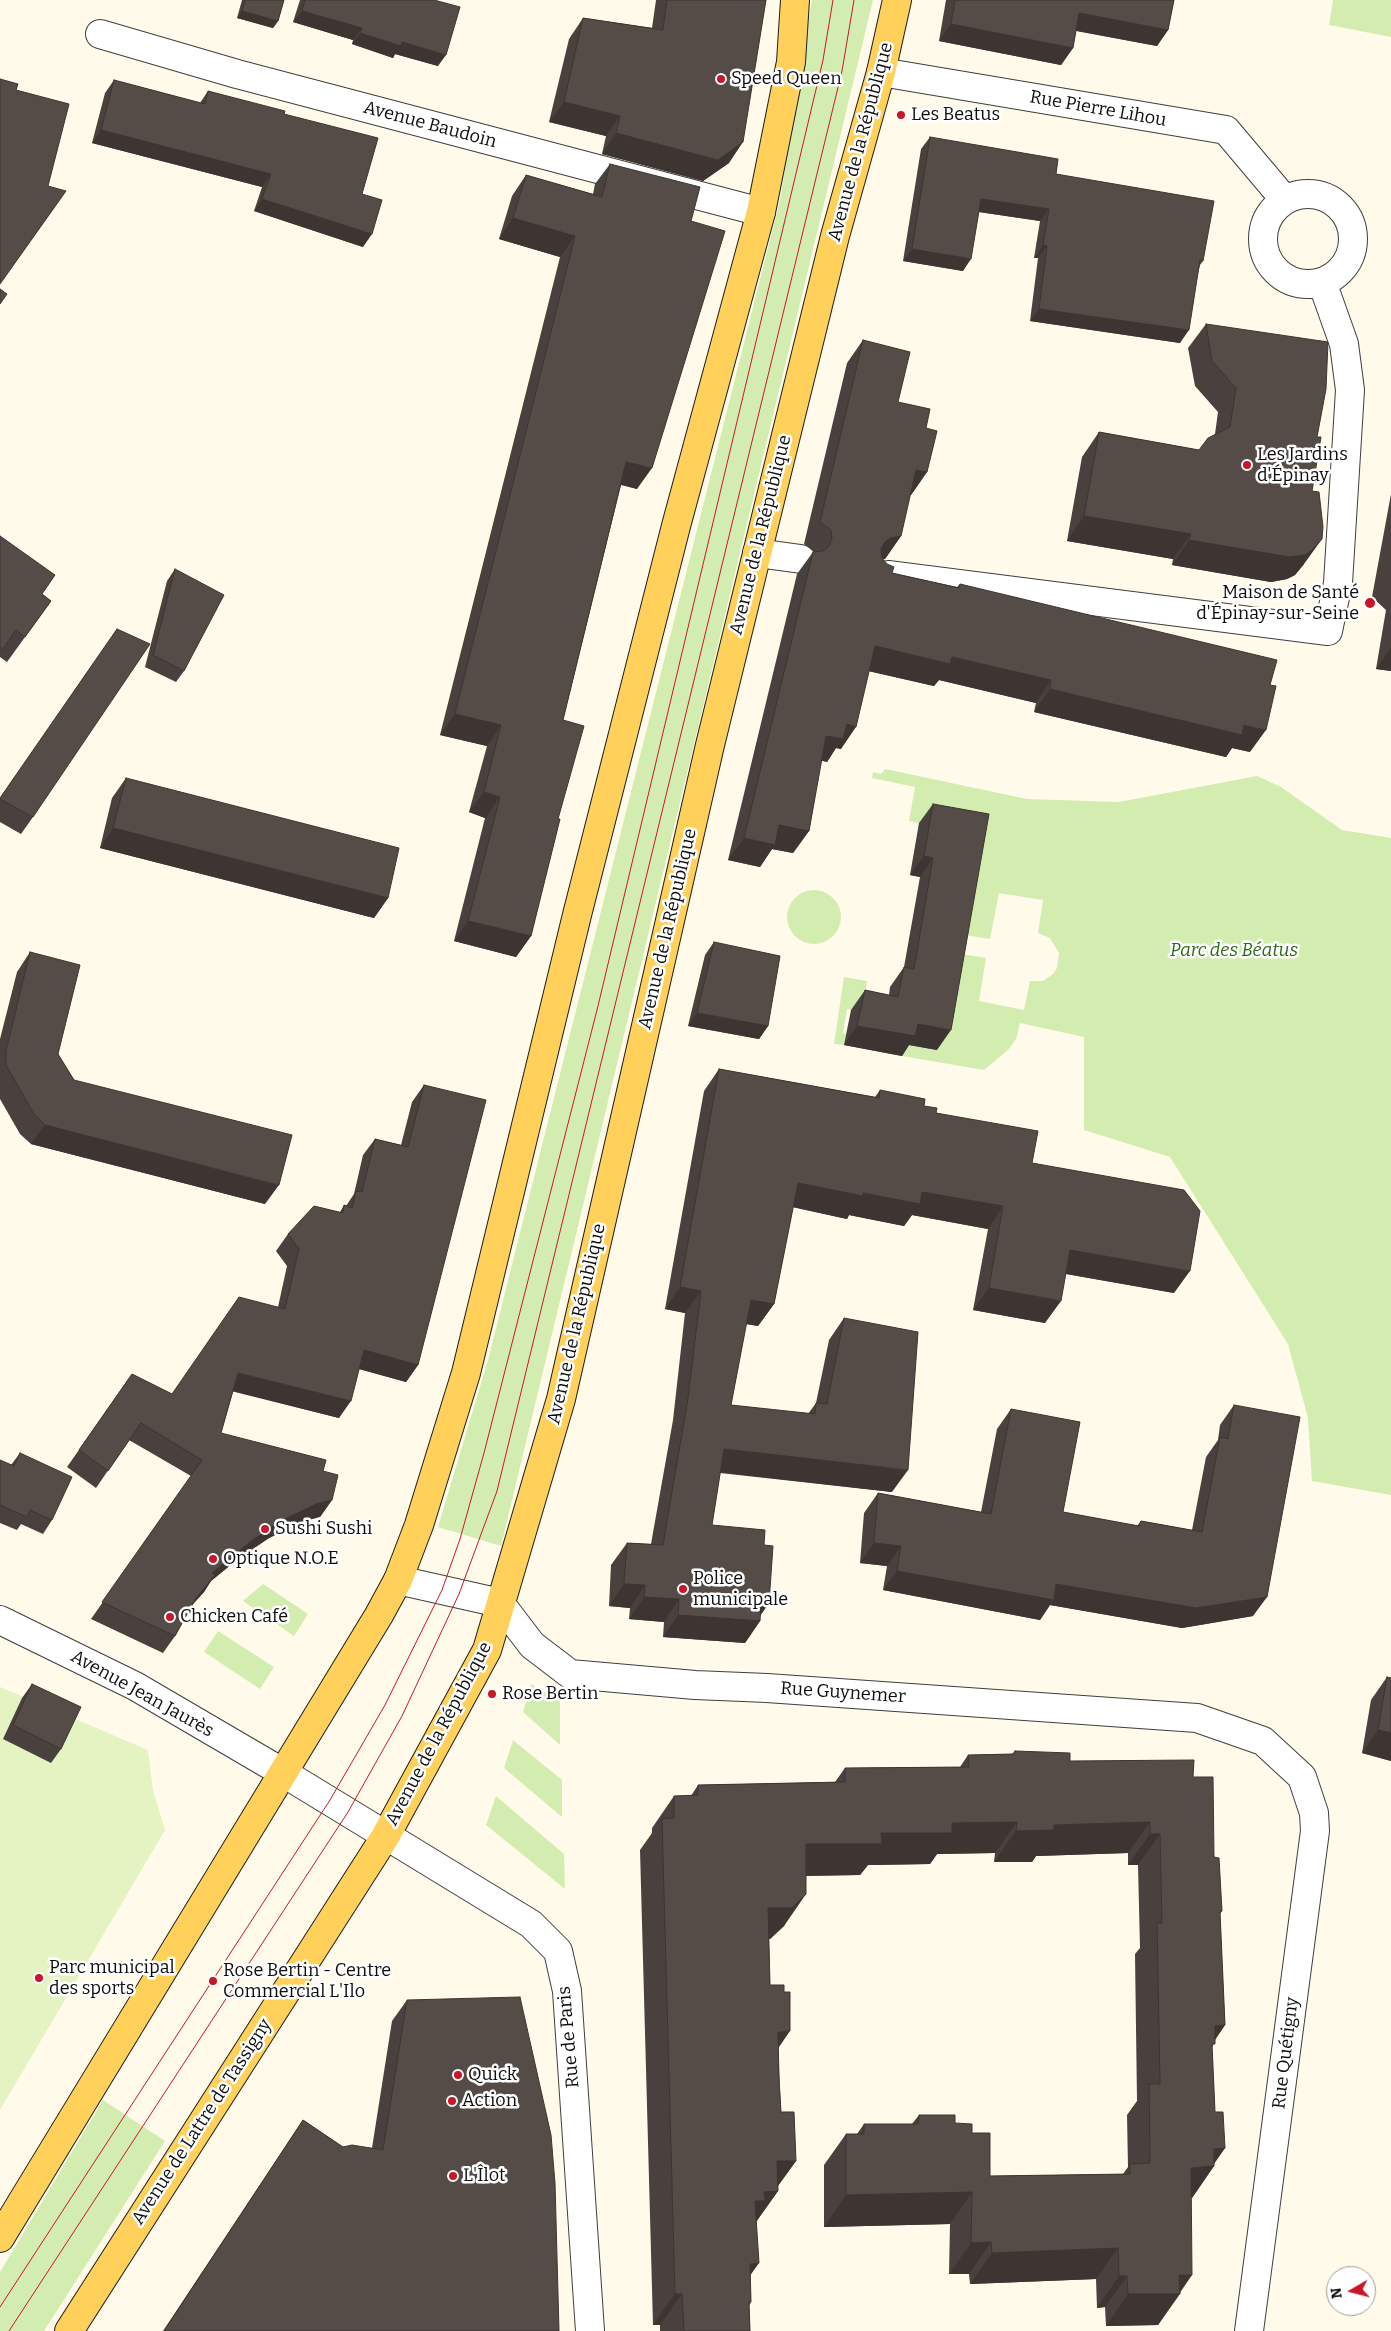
<!DOCTYPE html>
<html>
<head>
<meta charset="utf-8">
<style>
	body { margin:0 }
	#map { position:relative; width:1391px; height:2331px; overflow:hidden; background:#fffaea; font-family:Bitter,serif }
	canvas { display:block }
	.north { position:absolute; left:1326px; top:2266px; width:50px; height:50px; box-sizing:border-box; background:#fff; border:1px solid #9e9e9e; border-radius:50%; rotate:262deg; font-size:14px; font-weight:700; line-height:20px; text-align:center; color:#0c0c0c }
	.north::after { content:''; display:block; margin:auto; width:18px; height:22px; background:#c81728; clip-path:polygon(50% 0,100% 100%,50% 72%,0 100%) }
</style>
</head>
<body>
<div id="map">
<canvas width="1391" height="2331"></canvas>
<div class="north">N</div>
</div>
<script>
const context = document.querySelector('canvas').getContext('2d');
context.lineJoin = 'round';
function fillPath(path, color) { context.fillStyle = color; context.fill(path, 'evenodd'); }
const poly = rows => new Path2D(rows.map(r => 'M' + r).join(''));
function strokePath(path, color, width, dash) { context.strokeStyle = color; context.lineWidth = width; context.lineCap = dash ? 'butt' : 'round'; context.setLineDash(dash || []); context.stroke(path); }
function write(font, color, halo, rows, align = 'center') {
  context.font = font + ' Bitter,serif'; context.lineWidth = 5; context.setLineDash([]); context.textBaseline = 'middle'; context.strokeStyle = halo; context.fillStyle = color; for (const [text, x, y, turn = 0] of rows) {
    context.save(); context.translate(x, y); context.rotate((+turn || 0) * Math.PI / 180); context.textAlign = isNaN(turn) ? turn : align; if (halo) context.strokeText(text, 0, 0); context.fillText(text, 0, 0); context.restore();
  }
}
fillPath(poly([
	[812,0,873,0,501,1546,438,1527,488,1360,780,200],
	[1333,0,1391,0,1391,37,1329,25],
	[885,769,1027,799,1119,802,1257,776,1281,787,1342,830,1391,838,1391,1495,1312,1481,1308,1418,1288,1344,1170,1157,1084,1130,1084,1037,1020,1023,1016,1039,1008,1050,984,1070,902,1056,904,1044,937,1050,955,953,986,958,979,1001,1024,1010,1030,981,1043,981,1053,974,1057,968,1059,953,1050,938,1038,933,1043,900,999,893,990,939,958,934,975,834,909,821,915,787,872,778,873,772,881,774],
	'787 917a27 27 0 1 1 54 0a27 27 0 1 1-54 0Z',
	[844,977,867,981,862,1012,847,1009,843,1033,846,1034,844,1045,834,1044],
	[263,1584,308,1614,294,1636,243,1601],
	[218,1631,274,1667,260,1689,204,1652],
	[531,1684,560,1702,560,1745,523,1712],
	[513,1740,562,1780,562,1817,504,1768],
	[496,1796,564,1854,565,1889,486,1825],
	[103,2100,165,2141,44,2331,0,2331,0,2272]
]), '#d3edb0');
fillPath(poly([
	[0,1687,148,1750,153,1791,165,1830,0,2110]
]), '#e5f3c3');
const minor = poly([
	[100,34,237,74,761,212],
	[881,72,1226,130,1285,200],
	'1263 239a45 45 0 1 1 90 0a45 45 0 1 1-90 0Z',
	[757,553,801,559],
	[888,575,1328,631,1338,583,1350,390,1344,344,1322,282],
	[398,1580,500,1603,532,1645,570,1674,695,1685,767,1688,1197,1718,1263,1741,1302,1777,1314,1813,1315,1831,1249,2331],
	[282,1772,531,1924,558,1951,567,1991,590,2331]
]);
const tertiary = poly([
	[0,1620,135,1686,282,1772]
]);
const primary = poly([
	[0,2238,379,1615,398,1580,419,1525,466,1373,577,915,676,526,761,212,791,62,795,0],
	[69,2331,385,1837,487,1650,561,1399,710,745,835,236,881,72,897,0]
]);
strokePath(minor, '#3f3f3f', 30);
strokePath(tertiary, '#3f3f3f', 30);
strokePath(primary, '#1d1d1d', 30);
strokePath(minor, '#fff', 28);
strokePath(tertiary, '#fff', 28);
strokePath(primary, '#ffd05a', 28);
strokePath(poly([
	[0,2307,330,1800,385,1705,442,1590,460,1539,484,1453,598,1006,823,60,833,0],
	[9,2331,348,1812,402,1716,459,1594,497,1491,842,71,854,0]
]), '#c81728', 1);
fillPath(poly([
	[242,0,284,0,278,21,273,28,237,18],
	[300,0,434,0,438,66,395,54,393,58,352,44,353,40,293,22],
	[656,0,766,0,729,163,703,181,602,154,606,136,549,122,569,39,583,18,652,28],
	[946,0,1174,0,1168,30,1157,46,1076,31,1073,48,1061,65,939,41],
	[114,80,200,103,208,91,284,114,362,194,363,247,254,211,262,187,92,143,105,93],
	[930,137,1056,174,1203,261,1200,265,1180,343,1030,321,1038,258,1034,258,1040,221,979,212,963,271,903,261,921,149],
	[610,164,691,221,637,489,621,485,563,720,558,819,531,936,516,957,454,941,485,818,469,812,487,746,440,735,560,257,499,239,512,196,526,175,593,194,595,184],
	[1206,324,1317,437,1304,564,1295,575,1287,579,1271,582,1172,565,1173,559,1067,541,1082,457,1099,432,1199,450,1215,434,1218,412,1195,386,1188,348],
	[863,340,898,402,926,428,927,472,911,495,910,495,901,536,885,559,883,559,892,573,957,587,960,584,1250,752,1232,748,1226,757,1034,712,1036,703,939,680,934,686,869,671,841,749,836,748,827,762,821,760,809,831,793,853,772,849,760,867,728,860,797,574,813,552,814,552,804,544,847,363],
	[1391,494,1391,671,1376,669,1386,610,1372,597],
	[0,536,42,594,51,601,7,662,0,657],
	[175,569,184,671,176,682,145,667,167,581],
	[126,778,388,898,374,918,100,848,112,798],
	[0,798,33,817,21,834,0,822],
	[933,804,937,1050,909,1045,902,1056,844,1045,851,1010,865,990,889,995,890,987,904,967,920,877,910,875,919,823],
	[714,942,768,1026,759,1039,688,1026,705,955],
	[30,952,58,1054,74,1080,265,1204,31,1144,20,1134,0,1099,0,1039,17,972],
	[719,1069,875,1097,880,1090,924,1106,1032,1163,1174,1293,1066,1274,1045,1323,973,1310,988,1229,912,1215,904,1226,849,1215,847,1219,793,1207,774,1304,758,1326,746,1324,731,1405,808,1414,816,1403,829,1340,844,1318,892,1492,720,1473,712,1525,764,1545,769,1603,760,1616,760,1621,745,1643,663,1637,664,1622,629,1619,630,1608,609,1606,611,1565,627,1543,651,1544,673,1420,685,1313,665,1309,704,1091],
	[424,1085,418,1365,406,1382,359,1369,339,1418,233,1391,221,1433,323,1471,332,1500,320,1517,304,1521,269,1538,238,1559,211,1581,204,1592,191,1606,175,1636,163,1653,91,1619,191,1476,129,1440,96,1488,67,1467,132,1374,172,1394,278,1307,287,1266,276,1251,288,1234,340,1212,344,1205,346,1206,354,1194,363,1155,375,1139,401,1145,412,1102],
	[1234,1405,1253,1616,1182,1628,1050,1605,1040,1620,883,1590,887,1566,860,1563,864,1513,878,1493,981,1512,997,1429,1011,1409,1063,1512,1137,1526,1141,1521,1192,1530,1206,1457,1218,1440,1220,1425],
	[20,1453,52,1520,43,1534,21,1524,17,1530,0,1523,0,1460,11,1465],
	[1387,1677,1391,1678,1391,1761,1362,1753,1371,1700],
	[32,1684,61,1749,51,1763,3,1739,22,1698],
	[1015,1751,1070,1761,1193,1777,1214,1857,1222,1911,1220,1914,1225,2025,1215,2040,1212,2048,1215,2112,1225,2148,1214,2164,1214,2166,1192,2198,1191,2198,1180,2294,1158,2325,1106,2326,1105,2307,1097,2308,1096,2279,970,2284,969,2274,949,2274,950,2224,824,2227,824,2165,846,2134,857,2134,864,2124,912,2124,919,2115,955,2123,972,2133,990,2176,1123,2174,1128,2167,1127,2115,1137,2101,1135,1954,1140,1948,1138,1865,1128,1865,1128,1853,1036,1856,1032,1862,994,1862,995,1853,937,1854,930,1864,868,1865,860,1875,806,1876,784,1926,770,1939,769,1939,770,1985,778,2048,781,2112,796,2161,778,2186,778,2191,756,2222,750,2274,751,2302,749,2306,750,2331,660,2331,660,2325,653,2325,640,1850,652,1833,652,1828,674,1796,691,1796,698,1785,835,1782,845,1768,960,1767,968,1755,1012,1754],
	[407,2000,559,2331,163,2331,303,2120,343,2147,372,2148,392,2021]
]), '#49413d');
fillPath(poly([
	[242,11,278,21,273,28,237,18],
	[302,11,362,28,353,40,293,22],
	[1079,13,1168,30,1157,46,1067,29],
	[951,24,1073,48,1061,65,939,41],
	[360,33,402,42,446,55,438,66,395,54,393,58,352,44],
	[564,102,620,116,606,136,549,122],
	[101,130,271,174,262,187,92,143],
	[616,133,743,142,729,163,703,181,602,154],
	[262,199,372,234,363,247,254,211],
	[981,199,1049,209,1040,221,972,211],
	[513,218,575,236,560,257,499,239],
	[1043,245,1047,246,1038,258,1034,258],
	[912,249,971,259,963,271,903,261],
	[1039,309,1189,330,1180,343,1030,321],
	[626,462,652,468,637,489,612,482],
	[916,470,927,472,911,495,900,492],
	[1084,516,1191,534,1173,559,1067,541],
	[901,536,885,559,875,560,885,542,890,538],
	[1322,539,1304,564,1295,575,1287,579,1271,582,1172,565,1189,540],
	[875,646,952,657,1051,680,1036,703,939,680,934,686,859,669],
	[1391,647,1391,671,1376,669],
	[1050,689,1244,725,1266,730,1250,752,1232,748,1226,757,1034,712],
	[455,714,501,725,487,746,440,735],
	[847,724,856,727,841,749,836,748,827,762,810,758,826,736],
	[484,792,500,797,485,818,469,812],
	[779,825,809,831,793,853,772,849,760,867,728,860,744,838],
	[113,828,388,898,374,918,100,848],
	[924,856,933,858,920,877,910,875],
	[468,921,531,936,516,957,454,941],
	[697,1013,768,1026,759,1039,688,1026],
	[918,1024,951,1030,937,1050,909,1045,902,1056,844,1045,857,1026],
	[45,1125,279,1185,265,1204,31,1144],
	[798,1183,863,1193,922,1192,1003,1206,988,1229,912,1215,904,1226,849,1215,847,1219,783,1205],
	[1070,1250,1190,1271,1174,1293,1055,1272],
	[680,1287,701,1291,685,1313,665,1309],
	[989,1288,1061,1301,1045,1323,973,1310],
	[751,1300,774,1304,758,1326,735,1322],
	[364,1350,418,1365,406,1382,352,1367],
	[238,1373,351,1401,339,1418,227,1390],
	[724,1449,908,1470,892,1492,709,1471],
	[332,1500,320,1517,304,1521,269,1538,238,1559,211,1581,204,1592,184,1614,212,1573,250,1542,281,1521,316,1504],
	[874,1543,901,1546,887,1566,860,1563],
	[897,1571,1056,1584,1267,1597,1253,1616,1182,1628,1050,1605,1040,1620,883,1590],
	[624,1584,645,1585,630,1608,609,1606],
	[644,1597,679,1599,664,1622,629,1619],
	[761,1603,769,1603,757,1620,760,1621,745,1643,663,1637,678,1615],
	[1378,1730,1391,1733,1391,1761,1362,1753],
	[1017,1822,995,1853,937,1854,930,1864,868,1865,860,1875,784,1876,806,1844,952,1823],
	[1150,1822,1128,1853,1036,1856,1032,1862,994,1862,1016,1831,1054,1825],
	[1150,1834,1160,1834,1138,1865,1128,1865],
	[806,1894,784,1926,770,1939,746,1940,768,1908],
	[1225,2025,1203,2057,1215,2026],
	[790,2031,768,2063,778,2032],
	[1225,2148,1212,2166,1214,2166,1192,2198,1169,2199,1191,2168,1214,2149],
	[777,2161,796,2161,774,2191,778,2191,756,2222,733,2232],
	[972,2192,950,2224,824,2227,846,2195],
	[991,2242,969,2274,949,2274,971,2243],
	[1118,2248,1096,2279,970,2284,992,2253],
	[759,2263,737,2294,750,2264],
	[1179,2275,1192,2275,1158,2325,1106,2326,1128,2294],
	[1119,2276,1127,2276,1105,2307,1097,2308],
	[675,2294,682,2294,660,2325,653,2325]
]), '#3c3532');
const building = poly([
	[245,0,284,0,278,21,242,11,245,0],
	[305,0,434,0,460,7,446,55,402,42,401,46,360,33,362,28,302,11,305,0],
	[667,0,766,0,743,142,718,160,616,133,620,116,564,102,583,18,663,30,667,0],
	[955,0,1174,0,1168,30,1079,13,1073,48,951,24,955,0],
	[0,79,18,84,16,90,69,104,48,186,66,191,0,284,0,79],
	[114,80,205,104,208,91,285,111,284,114,378,138,362,194,382,200,372,234,262,199,271,174,101,130,114,80],
	[930,137,1058,159,1056,174,1214,201,1203,261,1200,260,1189,330,1039,309,1047,246,1043,245,1049,209,981,199,971,259,912,249,930,137],
	[610,164,700,187,691,221,725,231,652,468,626,462,563,720,584,726,558,819,560,819,531,936,468,921,500,797,484,792,501,725,455,714,575,236,513,218,526,175,602,197,610,164],
	[0,289,7,294,0,304,0,289],
	[1206,324,1328,342,1326,389,1317,437,1321,437,1312,491,1319,492,1323,527,1322,539,1312,550,1305,555,1289,557,1189,540,1191,534,1084,516,1099,432,1199,450,1208,438,1230,427,1236,388,1212,361,1206,324],
	[863,340,910,352,898,402,930,409,926,428,937,431,927,472,916,470,901,536,890,538,885,542,881,549,882,558,887,564,894,567,892,573,959,588,960,584,1277,660,1270,685,1276,686,1266,730,1244,725,1242,735,1050,689,1051,680,952,657,950,664,875,646,856,727,847,724,843,739,826,736,809,831,779,825,775,845,744,838,813,552,823,551,829,546,832,539,831,530,820,522,863,340],
	[0,536,55,575,42,594,51,601,25,637,16,630,3,649,0,647,0,536],
	[175,569,224,595,184,671,153,655,175,569],
	[117,629,150,644,33,817,0,799,0,798,117,629],
	[126,778,399,848,388,898,113,828,126,778],
	[933,804,989,814,951,1030,918,1024,915,1036,857,1026,865,990,898,997,904,967,914,969,933,858,924,856,933,804],
	[714,942,780,956,768,1026,697,1013,714,942],
	[30,952,80,965,58,1054,74,1080,292,1135,279,1185,45,1125,34,1114,6,1065,6,1051,30,952],
	[719,1069,879,1098,880,1090,925,1099,924,1106,937,1108,936,1113,1038,1131,1032,1163,1184,1190,1200,1211,1190,1271,1070,1250,1061,1301,989,1288,1003,1206,922,1192,920,1204,863,1193,863,1196,798,1183,774,1304,751,1300,731,1405,815,1414,816,1403,827,1404,844,1318,918,1332,908,1470,724,1449,712,1525,765,1530,764,1545,773,1546,769,1603,761,1603,760,1621,678,1615,679,1599,644,1597,645,1585,624,1584,627,1543,663,1545,688,1398,701,1291,680,1287,719,1069],
	[424,1085,486,1100,418,1365,364,1350,351,1401,238,1373,221,1433,326,1460,323,1471,338,1475,332,1500,316,1504,281,1521,250,1542,212,1573,215,1575,196,1598,175,1636,102,1602,202,1460,141,1423,108,1471,79,1450,132,1374,172,1394,239,1297,285,1309,299,1249,288,1234,314,1206,343,1213,344,1205,352,1208,356,1191,362,1192,375,1139,408,1147,424,1085],
	[1234,1405,1300,1417,1267,1597,1196,1608,1056,1584,1054,1600,897,1571,901,1546,874,1543,878,1493,991,1514,1011,1409,1080,1422,1063,1512,1139,1526,1141,1521,1202,1532,1220,1437,1228,1439,1234,1405],
	[20,1453,72,1477,52,1520,30,1510,27,1517,0,1505,0,1460,14,1466,20,1453],
	[1387,1677,1391,1678,1391,1733,1378,1730,1387,1677],
	[32,1684,81,1707,61,1749,13,1725,32,1684],
	[1015,1751,1070,1753,1070,1761,1194,1760,1193,1777,1213,1777,1214,1857,1219,1858,1222,1911,1220,1912,1225,2025,1215,2026,1215,2044,1212,2044,1215,2112,1223,2112,1225,2148,1214,2149,1214,2166,1191,2168,1192,2275,1179,2275,1180,2294,1128,2294,1127,2276,1119,2276,1118,2248,992,2253,991,2242,971,2243,972,2192,846,2195,846,2134,864,2134,864,2124,918,2124,919,2115,955,2115,955,2123,972,2124,972,2133,990,2133,990,2176,1130,2174,1130,2164,1150,2163,1149,2084,1160,2084,1157,1923,1162,1923,1160,1834,1150,1834,1150,1822,1054,1825,1054,1830,1016,1831,1017,1822,952,1823,952,1833,881,1833,882,1844,806,1844,806,1894,792,1908,768,1908,770,1985,784,1985,784,1992,790,1992,790,2031,778,2032,779,2079,781,2112,794,2112,796,2161,777,2161,778,2191,764,2192,765,2201,755,2201,759,2263,750,2264,751,2302,749,2302,750,2331,684,2331,682,2294,675,2294,662,1819,674,1818,674,1796,698,1795,698,1785,845,1782,845,1768,969,1767,968,1755,1014,1754,1015,1751],
	[520,1997,551,2135,555,2183,559,2331,164,2331,303,2120,343,2147,352,2145,383,2150,407,2000,520,1997]
]);
fillPath(building, '#554c47');
strokePath(building, '#3c3532', 1);
for (const [x, y, r, color] of [
	[721,79,5,"#c81728"],
	[901,115,5,"#c81728"],
	[1247,465,5,"#c81728"],
	[1370,603,6,"#c81728"],
	[265,1529,5,"#c81728"],
	[213,1559,5,"#c81728"],
	[683,1589,5,"#c81728"],
	[170,1617,5,"#c81728"],
	[492,1694,5,"#c81728"],
	[39,1978,5,"#c81728"],
	[213,1981,5,"#c81728"],
	[458,2075,5,"#c81728"],
	[452,2101,5,"#c81728"],
	[453,2176,5,"#c81728"]
]) { const dot = new Path2D(); dot.arc(x, y, r, 0, 2 * Math.PI); context.fillStyle = color; context.fill(dot); strokePath(dot, '#fff', 2); }
write('18px', '#0c0c0c', '#fff', [
	["Speed Queen",731,79],
	["Les Beatus",911,115],
	["Les Jardins",1257,455],
	["d'Épinay",1257,476],
	["Maison de Santé",1359,593,"right"],
	["d'Épinay-sur-Seine",1359,614,"right"],
	["Sushi Sushi",275,1529],
	["Optique N.O.E",223,1559],
	["Police",693,1579],
	["municipale",693,1600],
	["Chicken Café",180,1617],
	["Rose Bertin",502,1694],
	["Parc municipal",49,1968],
	["des sports",49,1989],
	["Rose Bertin - Centre",223,1971],
	["Commercial L'Ilo",223,1992],
	["Quick",468,2075],
	["Action",462,2101],
	["L'Îlot",463,2176]
], 'left');
write('18px', '#0c0c0c', '#fff', [
	["Rue Pierre Lihou",1098,109,10],
	["Avenue Baudoin",430,125,15],
	["Avenue de la République",861,142,-75],
	["Avenue de la République",761,535,-76],
	["Avenue de la République",668,929,-77],
	["Avenue de la République",577,1324,-77],
	["Rue Guynemer",843,1693,4],
	["Avenue Jean Jaurès",142,1694,29],
	["Avenue de la République",439,1734,-62],
	["Rue de Paris",569,2037,-95],
	["Rue Quétigny",1286,2053,-83],
	["Avenue de Lattre de Tassigny",202,2122,-57]
]);
write('italic 18px', '#2b6917', '#fff', [
	["Parc des Béatus",1234,951]
]);
</script>
</body>
</html>
